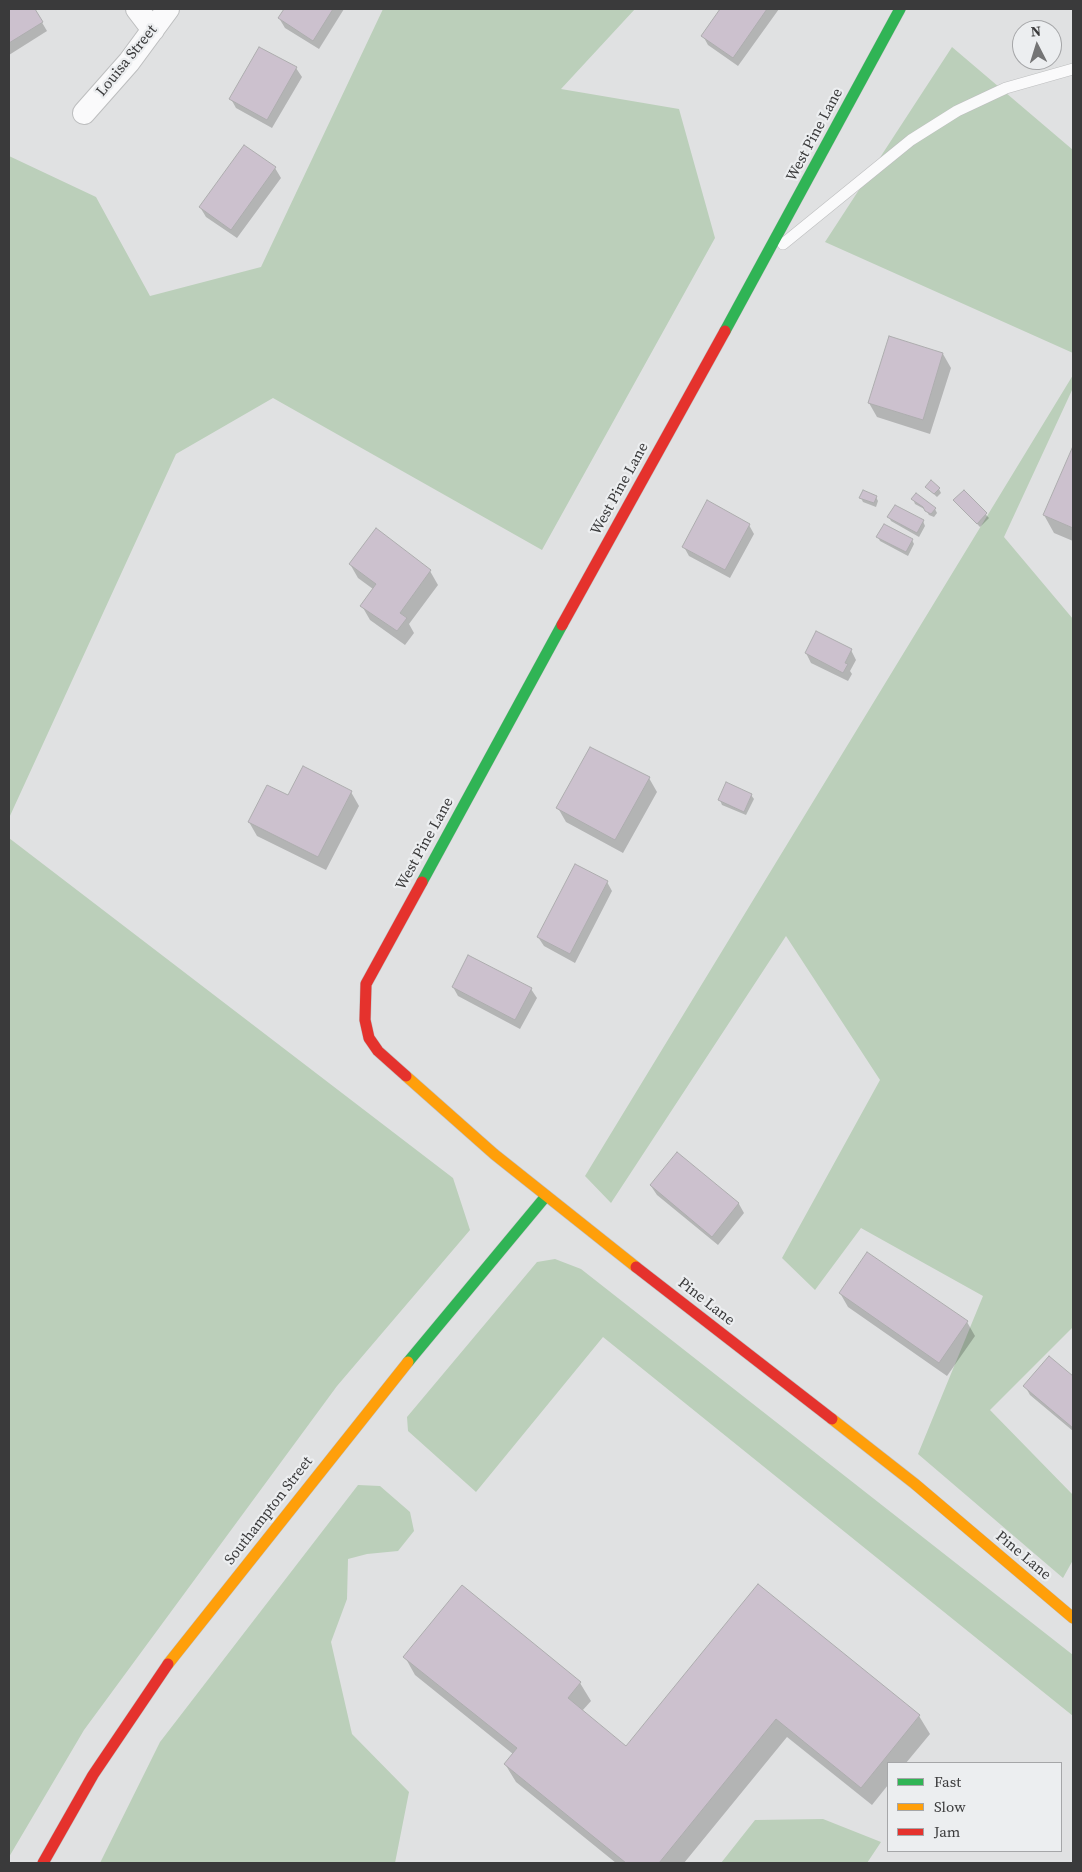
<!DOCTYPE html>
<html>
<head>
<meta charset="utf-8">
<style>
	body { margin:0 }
	#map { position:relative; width:1082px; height:1872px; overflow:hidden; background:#e0e1e2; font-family:"Source Serif 4",serif }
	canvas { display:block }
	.frame { position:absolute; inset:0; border:10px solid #3a3a3b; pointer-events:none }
	.legend { position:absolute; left:887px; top:1762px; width:175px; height:90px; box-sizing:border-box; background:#eceef0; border:1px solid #a5a6a8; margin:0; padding:6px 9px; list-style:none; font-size:15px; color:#3a3a3b }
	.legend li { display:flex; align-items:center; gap:10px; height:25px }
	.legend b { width:25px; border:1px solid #a5a6a8 }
	.north { position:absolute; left:1012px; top:20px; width:50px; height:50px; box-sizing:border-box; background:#eceef0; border:1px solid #a5a6a8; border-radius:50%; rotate:355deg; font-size:14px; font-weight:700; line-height:20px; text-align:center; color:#3a3a3b }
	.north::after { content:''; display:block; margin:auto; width:18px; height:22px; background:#747475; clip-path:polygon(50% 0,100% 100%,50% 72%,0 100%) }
</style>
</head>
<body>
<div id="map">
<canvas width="1082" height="1872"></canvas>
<div class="frame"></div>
<ul class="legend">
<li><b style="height:6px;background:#30b455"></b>Fast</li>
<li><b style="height:6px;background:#ff9f0a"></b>Slow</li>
<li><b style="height:6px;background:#e5322d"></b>Jam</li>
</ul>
<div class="north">N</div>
</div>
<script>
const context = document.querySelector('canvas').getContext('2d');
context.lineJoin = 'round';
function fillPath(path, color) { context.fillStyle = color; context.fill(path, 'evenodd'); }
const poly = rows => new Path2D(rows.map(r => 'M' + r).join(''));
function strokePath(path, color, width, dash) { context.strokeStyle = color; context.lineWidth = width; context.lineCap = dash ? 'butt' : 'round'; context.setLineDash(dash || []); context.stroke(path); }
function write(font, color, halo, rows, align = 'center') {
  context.font = font + ' "Source Serif 4",serif'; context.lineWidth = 4.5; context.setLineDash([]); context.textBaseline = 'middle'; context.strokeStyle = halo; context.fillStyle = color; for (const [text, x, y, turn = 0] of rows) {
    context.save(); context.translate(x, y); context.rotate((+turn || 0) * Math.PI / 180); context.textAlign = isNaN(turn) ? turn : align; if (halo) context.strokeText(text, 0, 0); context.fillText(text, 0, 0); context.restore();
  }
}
fillPath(poly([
	[383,9,635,9,561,89,679,109,715,238,542,550,273,398,176,454,9,818,9,156,96,197,150,296,261,267],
	[952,47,1073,150,1073,353,825,242],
	[1073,375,1073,388,1004,537,1073,619,1073,1327,990,1410,1073,1495,1073,1560,1063,1578,918,1454,983,1296,861,1228,815,1290,782,1258,880,1080,786,936,611,1203,585,1176],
	[9,838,453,1178,470,1230,337,1386,84,1730,9,1857],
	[555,1259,581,1269,1073,1655,1073,1716,603,1337,476,1492,408,1431,407,1417,537,1262],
	[358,1485,380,1486,410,1512,414,1531,398,1551,367,1554,348,1559,347,1599,331,1642,352,1734,409,1792,395,1863,100,1863,160,1742],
	[823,1819,881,1842,867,1863,721,1863,755,1820]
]), '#bbcfba');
fillPath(poly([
	[9,9,34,9,47,31,9,55],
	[286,9,344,9,319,49,285,28,279,18],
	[722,9,779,9,738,66,708,45,703,36],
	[296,68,302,77,272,128,236,108,231,99],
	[244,146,275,168,281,178,237,238,206,217,200,207],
	[943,354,951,368,930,434,877,417,869,403],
	[1073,449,1073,541,1054,533,1044,515],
	[926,487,939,489,941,493,937,497],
	[964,492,989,518,980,527,955,501],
	[876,497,878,501,876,507,863,502,861,498],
	[913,499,935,509,937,513,934,517,929,515,926,510,915,504],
	[889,517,923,521,925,526,919,537,891,521],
	[749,525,754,534,730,578,689,556,684,547],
	[878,537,912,540,914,544,908,556,880,541],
	[350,564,430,571,438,585,409,624,414,633,405,645,370,620,362,606,373,589,358,578],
	[851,650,856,660,850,671,852,674,848,681,811,663,806,653],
	[649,778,657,792,623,853,566,822,558,808],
	[351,792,359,806,326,870,257,836,249,822,288,797],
	[751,795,754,799,746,815,722,805,720,800],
	[607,882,612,891,575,963,544,946,538,937],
	[453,987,531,989,537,998,520,1029,458,996],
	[678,1154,739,1204,744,1213,718,1245,657,1195,651,1186],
	[840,1293,967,1322,975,1336,947,1376,848,1307],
	[1049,1358,1073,1378,1073,1431,1030,1395,1025,1386],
	[758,1586,919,1716,930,1734,906,1763,888,1763,888,1785,872,1805,787,1737,684,1863,616,1863,516,1782,505,1764,513,1754,415,1675,405,1657,580,1683,591,1701,582,1711,626,1748]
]), '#0003');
const building = poly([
	[9,9,35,9,43,22,9,43,9,9],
	[284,9,333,9,313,41,278,18,284,9],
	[720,9,767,9,733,58,701,36,720,9],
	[259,47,297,67,267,120,229,99,259,47],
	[244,145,276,167,231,230,199,207,244,145],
	[889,336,943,353,923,420,868,403,889,336],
	[1073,446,1073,528,1043,515,1073,446],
	[931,480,940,488,934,494,925,487,931,480],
	[863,490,877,496,874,503,859,498,863,490],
	[964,490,987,513,977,524,953,500,964,490],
	[916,493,936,508,931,514,925,511,923,507,911,499,916,493],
	[707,500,750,524,725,570,682,547,707,500],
	[895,505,924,520,917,533,887,517,895,505],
	[884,524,913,539,906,552,876,537,884,524],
	[376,528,431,570,400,613,407,618,397,631,360,606,376,584,349,564,376,528],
	[816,631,852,649,845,663,848,664,843,673,805,653,816,631],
	[590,747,650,777,615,840,556,808,590,747],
	[303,766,352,791,318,857,248,822,267,785,288,795,303,766],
	[726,782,752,794,744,812,718,800,726,782],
	[575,864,608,881,570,954,537,937,575,864],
	[468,955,532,988,515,1020,452,987,468,955],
	[677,1152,739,1203,712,1237,650,1185,677,1152],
	[867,1252,968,1321,939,1363,839,1293,867,1252],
	[1049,1356,1073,1376,1073,1428,1023,1386,1049,1356],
	[758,1584,920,1715,861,1788,776,1719,659,1863,626,1863,504,1764,517,1748,403,1657,462,1585,581,1682,568,1698,626,1746,758,1584]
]);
fillPath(building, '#ccc1ce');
strokePath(building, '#adadae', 1);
const lane = poly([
	[783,244,911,140,957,111,1006,88,1073,69]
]);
const street = poly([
	[137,9,153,30],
	[84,113,129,62,168,9]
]);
const fast = poly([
	[725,331,900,9],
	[422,882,562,625],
	[408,1362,546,1196]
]);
const slow = poly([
	[406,1076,494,1154,636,1267],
	[832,1419,915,1484,1073,1618],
	[168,1664,408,1362]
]);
const jam = poly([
	[562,625,725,331],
	[406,1076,378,1051,369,1038,365,1020,366,984,422,882],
	[636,1267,832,1419],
	[43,1863,93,1775,168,1664]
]);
strokePath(lane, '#bdbebf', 12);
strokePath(street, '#bdbebf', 24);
strokePath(fast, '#bdbebf', 12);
strokePath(slow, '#bdbebf', 12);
strokePath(jam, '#bdbebf', 12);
strokePath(lane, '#fafafb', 11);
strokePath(street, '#fafafb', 22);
strokePath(fast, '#30b455', 11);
strokePath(slow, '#ff9f0a', 11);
strokePath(jam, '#e5322d', 11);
write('15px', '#3a3a3b', '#eceef0', [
	["Louisa Street",127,61,-51],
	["West Pine Lane",815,135,-62],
	["West Pine Lane",620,489,-61],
	["West Pine Lane",425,844,-61],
	["Pine Lane",706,1302,38],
	["Southampton Street",269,1511,-52],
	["Pine Lane",1023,1556,40]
]);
</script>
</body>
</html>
